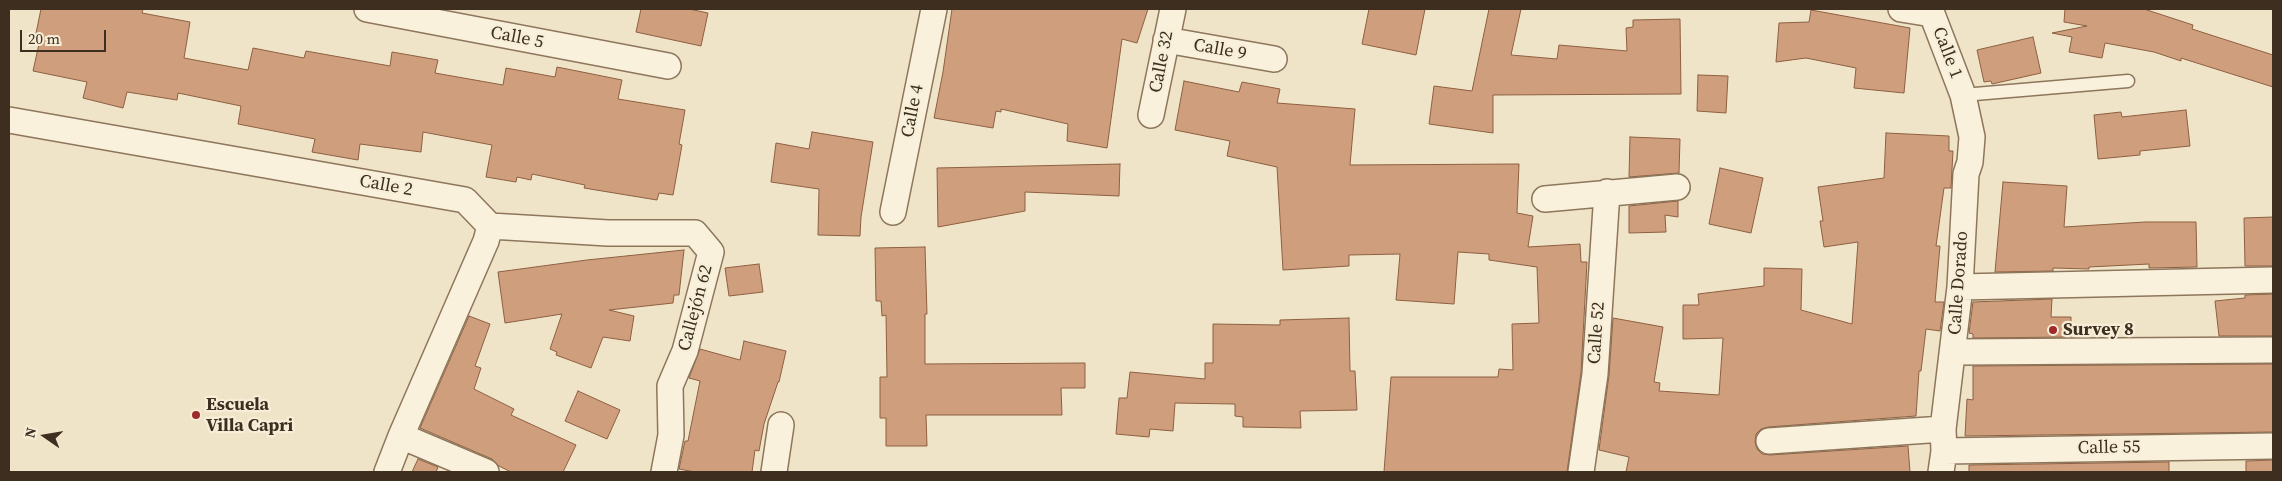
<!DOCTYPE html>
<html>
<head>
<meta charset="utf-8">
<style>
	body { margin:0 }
	#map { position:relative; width:2282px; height:481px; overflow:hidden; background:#f0e4c8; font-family:"Source Serif 4",serif }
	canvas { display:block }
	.frame { position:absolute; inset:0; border:10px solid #3d2e20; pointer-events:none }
	.north { position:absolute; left:20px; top:411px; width:50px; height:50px; -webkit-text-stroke:4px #f7eed8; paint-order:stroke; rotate:283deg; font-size:14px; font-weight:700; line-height:20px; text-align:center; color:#3d2e20 }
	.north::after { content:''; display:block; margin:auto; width:18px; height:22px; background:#3d2e20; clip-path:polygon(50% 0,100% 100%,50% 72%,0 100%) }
	.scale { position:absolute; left:20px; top:30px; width:86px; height:22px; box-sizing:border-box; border:2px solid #3d2e20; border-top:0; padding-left:6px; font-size:15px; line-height:18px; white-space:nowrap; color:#3d2e20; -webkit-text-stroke:4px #f7eed8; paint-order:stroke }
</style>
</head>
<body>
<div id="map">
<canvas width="2282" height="481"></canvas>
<div class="frame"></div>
<div class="north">N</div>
<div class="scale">20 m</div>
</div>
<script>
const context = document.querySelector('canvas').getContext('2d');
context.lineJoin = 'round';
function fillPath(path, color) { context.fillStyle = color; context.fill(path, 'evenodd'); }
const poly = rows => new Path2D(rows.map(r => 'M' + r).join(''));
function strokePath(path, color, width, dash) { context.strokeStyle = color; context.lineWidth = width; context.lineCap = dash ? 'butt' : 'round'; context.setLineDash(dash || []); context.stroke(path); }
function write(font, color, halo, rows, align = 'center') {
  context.font = font + ' "Source Serif 4",serif'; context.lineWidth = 4.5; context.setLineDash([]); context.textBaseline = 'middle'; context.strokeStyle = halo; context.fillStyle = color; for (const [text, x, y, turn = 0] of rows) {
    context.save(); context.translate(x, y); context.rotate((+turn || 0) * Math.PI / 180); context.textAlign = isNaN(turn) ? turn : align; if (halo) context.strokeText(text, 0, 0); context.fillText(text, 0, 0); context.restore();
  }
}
const building = poly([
	[41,9,143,9,142,13,190,22,184,58,248,70,253,48,304,58,306,51,390,66,392,52,438,60,435,73,503,85,506,68,555,77,557,67,622,80,618,99,685,110,679,144,682,145,673,195,659,193,657,200,584,188,585,185,532,174,531,180,517,177,516,182,486,177,492,145,423,132,421,152,360,144,358,160,312,152,315,139,238,124,241,106,178,93,177,100,127,92,123,108,83,98,87,82,33,71,39,44,34,43,41,9],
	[641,9,689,9,708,13,701,46,636,32,641,9],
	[952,9,1148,9,1137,43,1122,39,1107,148,1067,141,1068,124,1001,109,1001,112,996,111,993,128,934,118,943,72,952,9],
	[1369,9,1425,9,1416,55,1362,44,1369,9],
	[1489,9,1521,9,1511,55,1557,59,1559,45,1627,51,1626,28,1633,27,1633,20,1680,19,1681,94,1493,95,1493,133,1429,124,1434,86,1472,91,1489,9],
	[2065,9,2144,9,2193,25,2192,29,2273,55,2273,87,2181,58,2181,61,2154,52,2105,43,2102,58,2069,52,2072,37,2052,33,2087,26,2064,22,2065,9],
	[1811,10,1910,28,1904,93,1854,88,1856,68,1806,58,1776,62,1779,23,1809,22,1811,10],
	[2033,37,2041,73,1992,84,1991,81,1984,82,1977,50,2033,37],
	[1698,75,1728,76,1726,113,1697,111,1698,75],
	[1184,81,1239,92,1242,82,1280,89,1277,103,1355,109,1350,165,1519,164,1517,213,1533,216,1528,247,1580,244,1581,262,1587,262,1581,373,1567,472,1384,472,1391,377,1498,377,1499,369,1513,370,1512,324,1539,323,1537,267,1489,260,1489,254,1458,252,1454,304,1396,300,1400,254,1349,255,1349,266,1283,270,1277,167,1227,156,1230,141,1175,130,1184,81],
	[2186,110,2190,146,2140,151,2140,155,2098,159,2094,115,2121,112,2122,117,2186,110],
	[812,132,873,142,861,217,860,236,818,235,819,189,771,182,776,143,809,149,812,132],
	[1886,133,1949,136,1949,151,1953,151,1951,188,1944,188,1936,246,1940,246,1935,302,1944,302,1940,331,1926,329,1921,371,1919,371,1916,416,1768,427,1761,429,1756,434,1755,442,1757,449,1762,454,1770,455,1908,446,1910,472,1626,472,1629,457,1599,450,1609,375,1613,318,1663,327,1654,382,1660,383,1659,391,1719,395,1723,338,1683,339,1683,305,1699,305,1698,294,1764,286,1764,268,1802,269,1801,310,1852,324,1858,242,1824,247,1820,221,1823,221,1818,187,1884,178,1886,133],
	[1630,137,1680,139,1679,173,1629,177,1630,137],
	[1120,164,1119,196,1025,192,1025,211,938,227,937,168,1120,164],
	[1720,168,1763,178,1751,233,1709,224,1720,168],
	[2003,182,2067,186,2064,227,2145,222,2196,222,2197,267,2149,268,2149,264,2089,267,2089,269,2053,268,2053,271,1995,272,2003,182],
	[1678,201,1678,217,1665,215,1666,232,1629,233,1629,206,1678,201],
	[2273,217,2273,266,2245,266,2244,218,2273,217],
	[925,247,927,314,925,314,925,364,1085,363,1085,388,1061,388,1062,415,926,415,927,446,886,446,886,418,880,418,880,377,887,377,886,315,882,316,881,301,876,301,875,248,925,247],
	[684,250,679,295,674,295,673,303,609,310,634,316,630,341,603,337,591,368,556,355,557,352,550,349,562,314,505,323,498,272,587,260,684,250],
	[759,264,763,292,729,296,725,268,759,264],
	[2273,294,2273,336,2219,336,2215,301,2245,298,2245,295,2273,294],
	[2052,299,2051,317,2071,317,2071,337,1973,338,1973,334,1969,333,1973,302,2052,299],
	[469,316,490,324,475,366,481,368,474,389,514,409,511,415,576,445,563,472,511,472,499,466,492,459,420,428,469,316],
	[1349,318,1350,371,1355,371,1357,410,1300,411,1301,428,1243,427,1243,417,1235,416,1235,404,1175,403,1173,431,1150,429,1149,437,1116,434,1119,398,1127,398,1130,372,1205,379,1205,363,1213,363,1213,324,1280,325,1280,320,1349,318],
	[744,341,786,351,779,382,778,382,764,424,759,451,755,450,752,472,695,472,679,469,685,441,688,441,700,381,689,378,700,349,740,360,744,341],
	[2273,364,2273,432,1965,436,1967,399,1973,400,1973,366,2273,364],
	[578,391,620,410,607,439,565,421,578,391],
	[418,459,438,467,436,472,412,472,418,459],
	[2273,460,2273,472,2246,472,2246,461,2273,460],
	[2169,462,2169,472,1969,472,1969,465,2169,462]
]);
fillPath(building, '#cf9f7d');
strokePath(building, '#8d5f41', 1);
const service = poly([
	[1963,95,2128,81]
]);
const minor = poly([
	[367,9,668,66],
	[1901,9,1932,14],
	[1932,14,1963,95,1972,137,1970,162,1966,174,1960,287,1943,429,1944,451,1941,472],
	[1166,40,1274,59],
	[1151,115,1173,9],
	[9,120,465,200,490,226],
	[1545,199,1677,187],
	[893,212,934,9],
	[490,226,608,233,695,233,711,252,685,351,670,386,671,435,664,472],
	[1960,287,2273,280],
	[1954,352,2273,350],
	[401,436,486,472],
	[1769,441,1943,429],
	[1944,451,2273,446],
	[387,472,401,436,486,241,490,226],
	[774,472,781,425],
	[1581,472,1595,374,1607,192]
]);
strokePath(service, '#8d765c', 15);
strokePath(minor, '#8d765c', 28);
strokePath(service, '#faf1dc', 12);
strokePath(minor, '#faf1dc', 25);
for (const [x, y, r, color] of [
	[2053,330,5,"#9e2a2b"],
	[196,415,5,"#9e2a2b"]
]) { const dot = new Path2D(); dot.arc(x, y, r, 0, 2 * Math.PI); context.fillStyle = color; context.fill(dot); strokePath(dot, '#f7eed8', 2); }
write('18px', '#3d2e20', '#f7eed8', [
	["Calle 5",517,38,11],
	["Calle 9",1220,50,10],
	["Calle 1",1947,53,69],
	["Calle 32",1162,62,-79],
	["Calle 4",913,111,-79],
	["Calle 2",386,186,10],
	["Calle Dorado",1959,283,-86],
	["Callejón 62",696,308,-75],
	["Calle 52",1597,333,-86],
	["Calle 55",2109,448,-1]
]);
write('bold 18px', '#3d2e20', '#f7eed8', [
	["Survey 8",2063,330],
	["Escuela",206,405],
	["Villa Capri",206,426]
], 'left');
</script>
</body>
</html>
